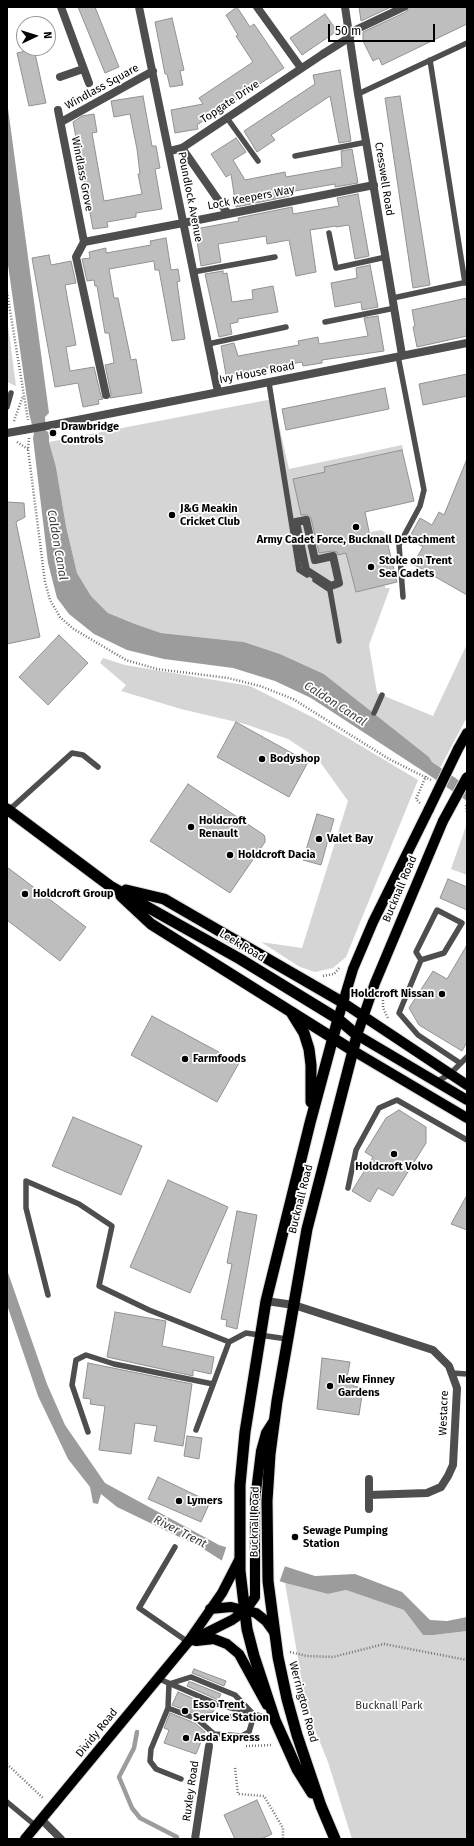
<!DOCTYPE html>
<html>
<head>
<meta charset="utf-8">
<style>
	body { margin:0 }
	#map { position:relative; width:474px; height:1846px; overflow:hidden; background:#fff; font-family:"Fira Sans",sans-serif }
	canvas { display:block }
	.frame { position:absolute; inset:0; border:8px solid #000; pointer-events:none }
	.north { position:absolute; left:16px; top:16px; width:40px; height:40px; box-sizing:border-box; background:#fff; border:1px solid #999; border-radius:50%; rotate:86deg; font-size:11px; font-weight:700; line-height:16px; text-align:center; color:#000 }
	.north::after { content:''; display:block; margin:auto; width:14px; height:18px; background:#000; clip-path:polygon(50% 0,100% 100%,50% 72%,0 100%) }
	.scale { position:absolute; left:328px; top:24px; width:107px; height:18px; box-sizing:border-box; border:2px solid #000; border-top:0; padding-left:5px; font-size:12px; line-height:14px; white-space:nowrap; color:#000; -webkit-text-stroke:3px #fff; paint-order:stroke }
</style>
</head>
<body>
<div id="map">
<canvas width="474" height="1846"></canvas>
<div class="frame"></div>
<div class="north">N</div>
<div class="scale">50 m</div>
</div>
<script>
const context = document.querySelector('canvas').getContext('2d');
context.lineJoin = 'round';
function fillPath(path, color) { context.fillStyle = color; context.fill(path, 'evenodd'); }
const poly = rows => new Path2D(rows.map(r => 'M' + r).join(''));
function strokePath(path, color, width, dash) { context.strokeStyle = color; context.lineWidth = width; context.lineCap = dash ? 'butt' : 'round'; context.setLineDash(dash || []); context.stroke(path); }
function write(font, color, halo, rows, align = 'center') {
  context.font = font + ' "Fira Sans",sans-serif'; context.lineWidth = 3.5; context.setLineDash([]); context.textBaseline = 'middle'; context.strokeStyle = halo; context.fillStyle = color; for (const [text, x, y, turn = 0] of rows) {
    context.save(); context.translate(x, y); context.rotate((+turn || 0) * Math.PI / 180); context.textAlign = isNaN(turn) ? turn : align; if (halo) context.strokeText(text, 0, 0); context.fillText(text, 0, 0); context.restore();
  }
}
fillPath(poly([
	[7,318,9,333,16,386,7,382],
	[273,399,289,469,402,445,403,450,324,468,335,518,346,537,381,530,386,533,386,537,345,547,356,592,385,585,385,588,390,588,369,645,377,693,433,716,467,644,467,717,440,768,432,762,429,757,324,674,280,654,244,642,161,633,135,624,108,613,91,596,77,573,66,526,56,467,49,442],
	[103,658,125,665,250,686,316,719,418,780,346,957,333,968,315,972,300,967,261,942,302,948,348,801,318,759,288,739,245,724,181,709,121,691,126,685,100,663],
	[466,826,467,828,467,875,451,869],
	[285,1583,328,1594,346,1590,404,1610,423,1635,434,1635,467,1631,467,1839,352,1839,328,1762,315,1730,303,1688]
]), '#d5d5d5');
fillPath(poly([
	[7,101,49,413,45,417,46,431,49,432,49,442,56,467,66,526,77,573,91,596,108,613,135,624,161,633,244,642,280,654,324,674,429,757,432,762,467,786,467,801,426,773,311,698,275,681,233,668,164,659,127,650,94,634,69,614,57,598,48,563,33,438,34,433,29,413,7,258],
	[7,1270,47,1384,65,1425,105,1483,219,1545,315,1576,355,1574,402,1592,430,1620,447,1621,467,1617,467,1631,434,1635,423,1635,404,1610,346,1590,328,1594,285,1583,224,1562,202,1548,117,1507,101,1494,98,1504,93,1503,90,1487,68,1459,38,1396,7,1305]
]), '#9c9c9c');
fillPath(poly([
	[227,1545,285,1566,279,1583,221,1563]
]), '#fff');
strokePath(poly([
	[137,1732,134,1748,119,1777,132,1808,140,1818,177,1837]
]), '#9c9c9c', 4.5);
const building = poly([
	[78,7,95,7,119,67,105,73,78,7],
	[237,7,250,27,254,24,284,68,197,125,198,129,175,133,171,110,203,104,199,98,253,62,236,36,238,35,226,15,237,7],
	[359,7,391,7,361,21,359,7],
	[409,7,467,7,467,24,382,65,379,58,373,61,363,41,363,32,406,12,409,7],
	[325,14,337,31,302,55,290,38,325,14],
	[172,18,184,70,180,71,183,85,170,87,167,74,165,74,155,22,172,18],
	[34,49,46,103,29,106,17,53,34,49],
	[340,70,351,141,339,143,330,96,271,135,275,140,257,152,244,131,315,84,313,75,340,70],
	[143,96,152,146,156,146,160,168,155,169,162,209,136,213,136,217,107,222,108,227,93,229,73,122,82,116,94,114,97,132,92,133,104,201,142,194,138,174,140,174,137,149,130,114,114,117,111,101,143,96],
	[400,96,430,285,413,288,385,98,400,96],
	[236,138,246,152,233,160,245,180,285,172,286,177,342,167,341,151,352,149,358,183,335,187,335,184,289,192,290,196,236,207,231,174,226,177,211,154,236,138],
	[358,194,369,256,355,259,349,225,336,227,336,226,310,230,316,272,296,276,289,240,267,244,266,236,218,244,221,262,201,266,195,229,239,221,238,218,292,207,293,214,339,206,337,198,358,194],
	[166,238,171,270,178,269,180,281,177,282,185,339,172,341,159,270,155,270,154,261,109,269,114,298,118,298,131,360,136,359,142,393,110,398,111,394,105,365,114,363,109,333,105,333,97,286,95,286,94,280,87,281,82,259,90,258,89,252,106,248,106,253,151,245,150,241,166,238],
	[49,255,51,265,71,261,76,283,65,285,76,345,66,347,70,371,94,367,101,396,103,399,98,400,99,404,83,407,78,383,55,387,32,258,49,255],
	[370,265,378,307,362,310,361,302,335,307,331,283,357,278,356,268,370,265],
	[223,271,223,274,227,273,232,302,253,299,252,290,273,286,278,312,238,319,238,322,230,324,232,334,219,337,205,274,223,271],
	[467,298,467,336,417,347,413,327,415,326,412,310,467,298],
	[378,316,384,351,322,360,322,363,303,366,302,362,226,375,221,346,234,343,238,356,299,345,298,341,318,337,319,344,368,336,364,318,378,316],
	[467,374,467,396,423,405,419,384,467,374],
	[385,388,389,409,286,430,282,409,385,388],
	[402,450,414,501,365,512,371,541,386,537,397,582,356,592,346,553,338,555,337,552,332,551,319,553,311,518,307,515,301,515,293,479,325,472,324,467,402,450],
	[467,459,467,595,413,564,423,547,409,538,420,518,432,525,439,512,444,515,467,459],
	[7,502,24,503,25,517,16,522,40,637,7,644,7,502],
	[59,635,88,663,48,705,19,677,59,635],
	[236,722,308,762,289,797,217,757,236,722],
	[188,784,264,835,265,838,265,842,230,893,150,841,188,784],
	[317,814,334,819,321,865,303,860,317,814],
	[7,867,86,927,60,961,7,920,7,867],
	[448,879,467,887,467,910,440,898,448,879],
	[467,945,467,1042,462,1051,419,1025,409,1008,433,971,447,979,467,945],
	[152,1016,239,1063,217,1102,131,1055,152,1016],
	[399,1110,426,1127,426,1143,393,1196,378,1188,370,1202,352,1191,373,1157,365,1152,386,1118,399,1110],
	[73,1117,142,1146,121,1195,52,1166,73,1117],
	[168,1180,228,1207,190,1293,130,1267,168,1180],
	[467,1195,467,1230,451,1224,467,1195],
	[237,1211,257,1215,237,1329,226,1326,227,1320,221,1319,232,1264,227,1263,237,1211],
	[115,1312,166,1321,162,1346,214,1357,211,1374,193,1370,193,1376,107,1357,115,1312],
	[322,1358,350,1362,347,1378,354,1379,353,1386,363,1388,359,1415,317,1409,322,1358],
	[88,1363,192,1384,183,1446,154,1441,157,1426,135,1423,131,1454,99,1450,105,1406,90,1404,91,1399,83,1398,88,1363],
	[187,1436,202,1438,199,1459,184,1456,187,1436],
	[158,1477,210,1502,201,1522,148,1499,158,1477],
	[194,1669,226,1681,224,1686,192,1673,194,1669],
	[189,1682,191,1682,221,1694,218,1700,187,1686,189,1682],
	[178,1692,215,1708,213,1712,198,1715,172,1705,178,1692],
	[170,1713,195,1723,205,1732,196,1754,164,1743,169,1730,164,1728,170,1713],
	[257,1800,272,1834,261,1839,235,1839,224,1815,257,1800]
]);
fillPath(building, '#bebebe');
strokePath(building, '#929292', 1);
const primary = poly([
	[458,749,467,733],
	[443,821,375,983,357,1035,467,1100],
	[342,1002,467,1085],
	[338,1019,353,969,373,922,429,809],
	[352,1050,467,1118],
	[210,1609,231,1607,256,1613,266,1621,274,1632],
	[196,1641,214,1639,227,1644,239,1654,267,1705],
	[188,1642,232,1620,245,1611,255,1597,255,1500,261,1451,266,1433,275,1419],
	[25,1839,188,1642,222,1593,239,1560]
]);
const trunk = poly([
	[7,809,110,886,240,959,338,1019,357,1035,307,1229,277,1401,270,1454,267,1501,268,1581,278,1657,287,1699,297,1735,321,1806,335,1839],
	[126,890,164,899,342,1002],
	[121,896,151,924,352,1050],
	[291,1012,304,1033,309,1049,311,1065,311,1102],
	[312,1793,297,1769,275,1720,254,1656,247,1629,240,1571,240,1485,245,1432,266,1301,310,1123,338,1019]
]);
strokePath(primary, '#dbdbdb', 12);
strokePath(trunk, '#dbdbdb', 13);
strokePath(poly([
	[7,292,28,420],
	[14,421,23,396],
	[29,438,28,449,45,582,50,600,60,617,72,628,126,660,157,669,228,678,260,686,293,699,389,759,431,780],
	[17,442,28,449],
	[420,803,416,799,426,776],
	[466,805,467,813],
	[323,976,334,974,340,967],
	[383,997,383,1008,388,1018],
	[290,1652,307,1656,333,1657,384,1644,467,1660],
	[246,1746,273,1745],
	[7,1764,44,1799],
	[235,1768,238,1794,264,1796,283,1828,283,1839]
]), '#707070', 2.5, [1, 2]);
strokePath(poly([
	[430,60,465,283],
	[358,94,467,43],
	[227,118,258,161],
	[295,156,367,142],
	[329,233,336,268,386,257],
	[193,272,275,257],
	[393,298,467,282],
	[325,322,395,308],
	[208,344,286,327],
	[398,356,424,490,420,506,399,545,403,597],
	[269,383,299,570,307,575],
	[7,407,11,393],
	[315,580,330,590,339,641],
	[374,713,382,695],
	[8,811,72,753,83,755,98,767],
	[421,960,444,953,462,923,437,910,416,952,421,960,399,1013,418,1035,460,1063],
	[436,1082,450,1074,467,1057],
	[348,1188,356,1150,379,1108,397,1100,467,1140],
	[48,1295,26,1208,26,1181,79,1204,112,1226,99,1286,149,1310,229,1342,246,1333,287,1339],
	[452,1373,467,1374],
	[196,1430,229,1342],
	[88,1432,72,1385,76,1360,86,1355,114,1364,213,1384],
	[175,1547,139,1608,188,1642],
	[157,1678,217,1704,275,1720],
	[169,1684,168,1708,197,1719,214,1734,242,1736,249,1732,254,1715],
	[169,1684,191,1677,235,1695,254,1715],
	[168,1708,151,1749,150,1761,156,1769,181,1779],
	[197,1719,250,1716],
	[7,1802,36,1826]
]), '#4e4e4e', 5.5);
strokePath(poly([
	[323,54,350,37],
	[182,148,228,214],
	[183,223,374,185],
	[306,520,315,560,333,556,339,583,331,586,306,570,296,522,306,520]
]), '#4e4e4e', 8);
strokePath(poly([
	[61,7,89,83],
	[139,7,218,392],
	[257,7,301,68],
	[345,7,358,94,402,355],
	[349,33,404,7],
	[60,77,83,69],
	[58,110,84,242],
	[61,122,153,71],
	[170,151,182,148,323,54],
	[84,242,76,257,106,395],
	[84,242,183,223],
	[52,425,467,343],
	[7,433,24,430],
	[266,1301,294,1305,433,1350,449,1366,457,1388,453,1465,448,1476,441,1487,427,1493,369,1495],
	[369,1479,369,1509],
	[42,1820,61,1839],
	[195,1839,209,1746]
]), '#4e4e4e', 8);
strokePath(primary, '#000', 10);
strokePath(trunk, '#000', 11);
const primaryBridge = poly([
	[429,809,458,749],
	[443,821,467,777]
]);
strokePath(primaryBridge, '#dbdbdb', 12, []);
strokePath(poly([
	[24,430,52,425]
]), '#4e4e4e', 8);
strokePath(primaryBridge, '#000', 10);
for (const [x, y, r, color] of [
	[53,433,4,"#000"],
	[172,515,4,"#000"],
	[356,527,4,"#000"],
	[371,567,4,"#000"],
	[262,759,4,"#000"],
	[191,827,4,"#000"],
	[319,839,4,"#000"],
	[230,855,4,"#000"],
	[25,894,4,"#000"],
	[442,994,4,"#000"],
	[185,1059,4,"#000"],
	[394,1154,4,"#000"],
	[330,1386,4,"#000"],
	[179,1501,4,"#000"],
	[295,1537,4,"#000"],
	[185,1711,4,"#000"],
	[186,1738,4,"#000"]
]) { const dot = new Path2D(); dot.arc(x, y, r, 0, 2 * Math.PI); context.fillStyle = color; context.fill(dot); strokePath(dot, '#fff', 1.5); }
write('11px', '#000', '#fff', [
	["Windlass Square",102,87,-29],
	["Topgate Drive",230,102,-34],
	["Windlass Grove",82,174,79],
	["Cresswell Road",384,179,81],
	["Poundlock Avenue",190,197,79],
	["Lock Keepers Way",251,198,-11],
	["Ivy House Road",257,373,-11],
	["Bucknall Road",400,889,-67],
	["Leek Road",242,946,31],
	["Bucknall Road",301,1199,-76],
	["Westacre",444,1413,-88],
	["Bucknall Road",255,1522,-89],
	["Werrington Road",303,1702,75],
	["Dividy Road",97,1733,-51],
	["Ruxley Road",191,1791,-82]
]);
write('bold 11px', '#000', '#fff', [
	["Drawbridge",61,427],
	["Controls",61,440],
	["J&G Meakin",180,509],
	["Cricket Club",180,522],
	["Army Cadet Force, Bucknall Detachment",356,540,"center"],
	["Stoke on Trent",379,561],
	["Sea Cadets",379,574],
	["Bodyshop",270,759],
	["Holdcroft",199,821],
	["Renault",199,834],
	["Valet Bay",327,839],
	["Holdcroft Dacia",238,855],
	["Holdcroft Group",33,894],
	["Holdcroft Nissan",434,994,"right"],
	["Farmfoods",193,1059],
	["Holdcroft Volvo",394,1167,"center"],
	["New Finney",338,1380],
	["Gardens",338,1393],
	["Lymers",187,1501],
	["Sewage Pumping",303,1531],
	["Station",303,1544],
	["Esso Trent",193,1705],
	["Service Station",193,1718],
	["Asda Express",194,1738]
], 'left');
write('11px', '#2c2c2c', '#fff', [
	["Bucknall Park",389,1706]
]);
write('italic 12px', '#3d3d3d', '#fff', [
	["Caldon Canal",57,545,80],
	["Caldon Canal",335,704,33],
	["River Trent",180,1532,27]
]);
</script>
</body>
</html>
